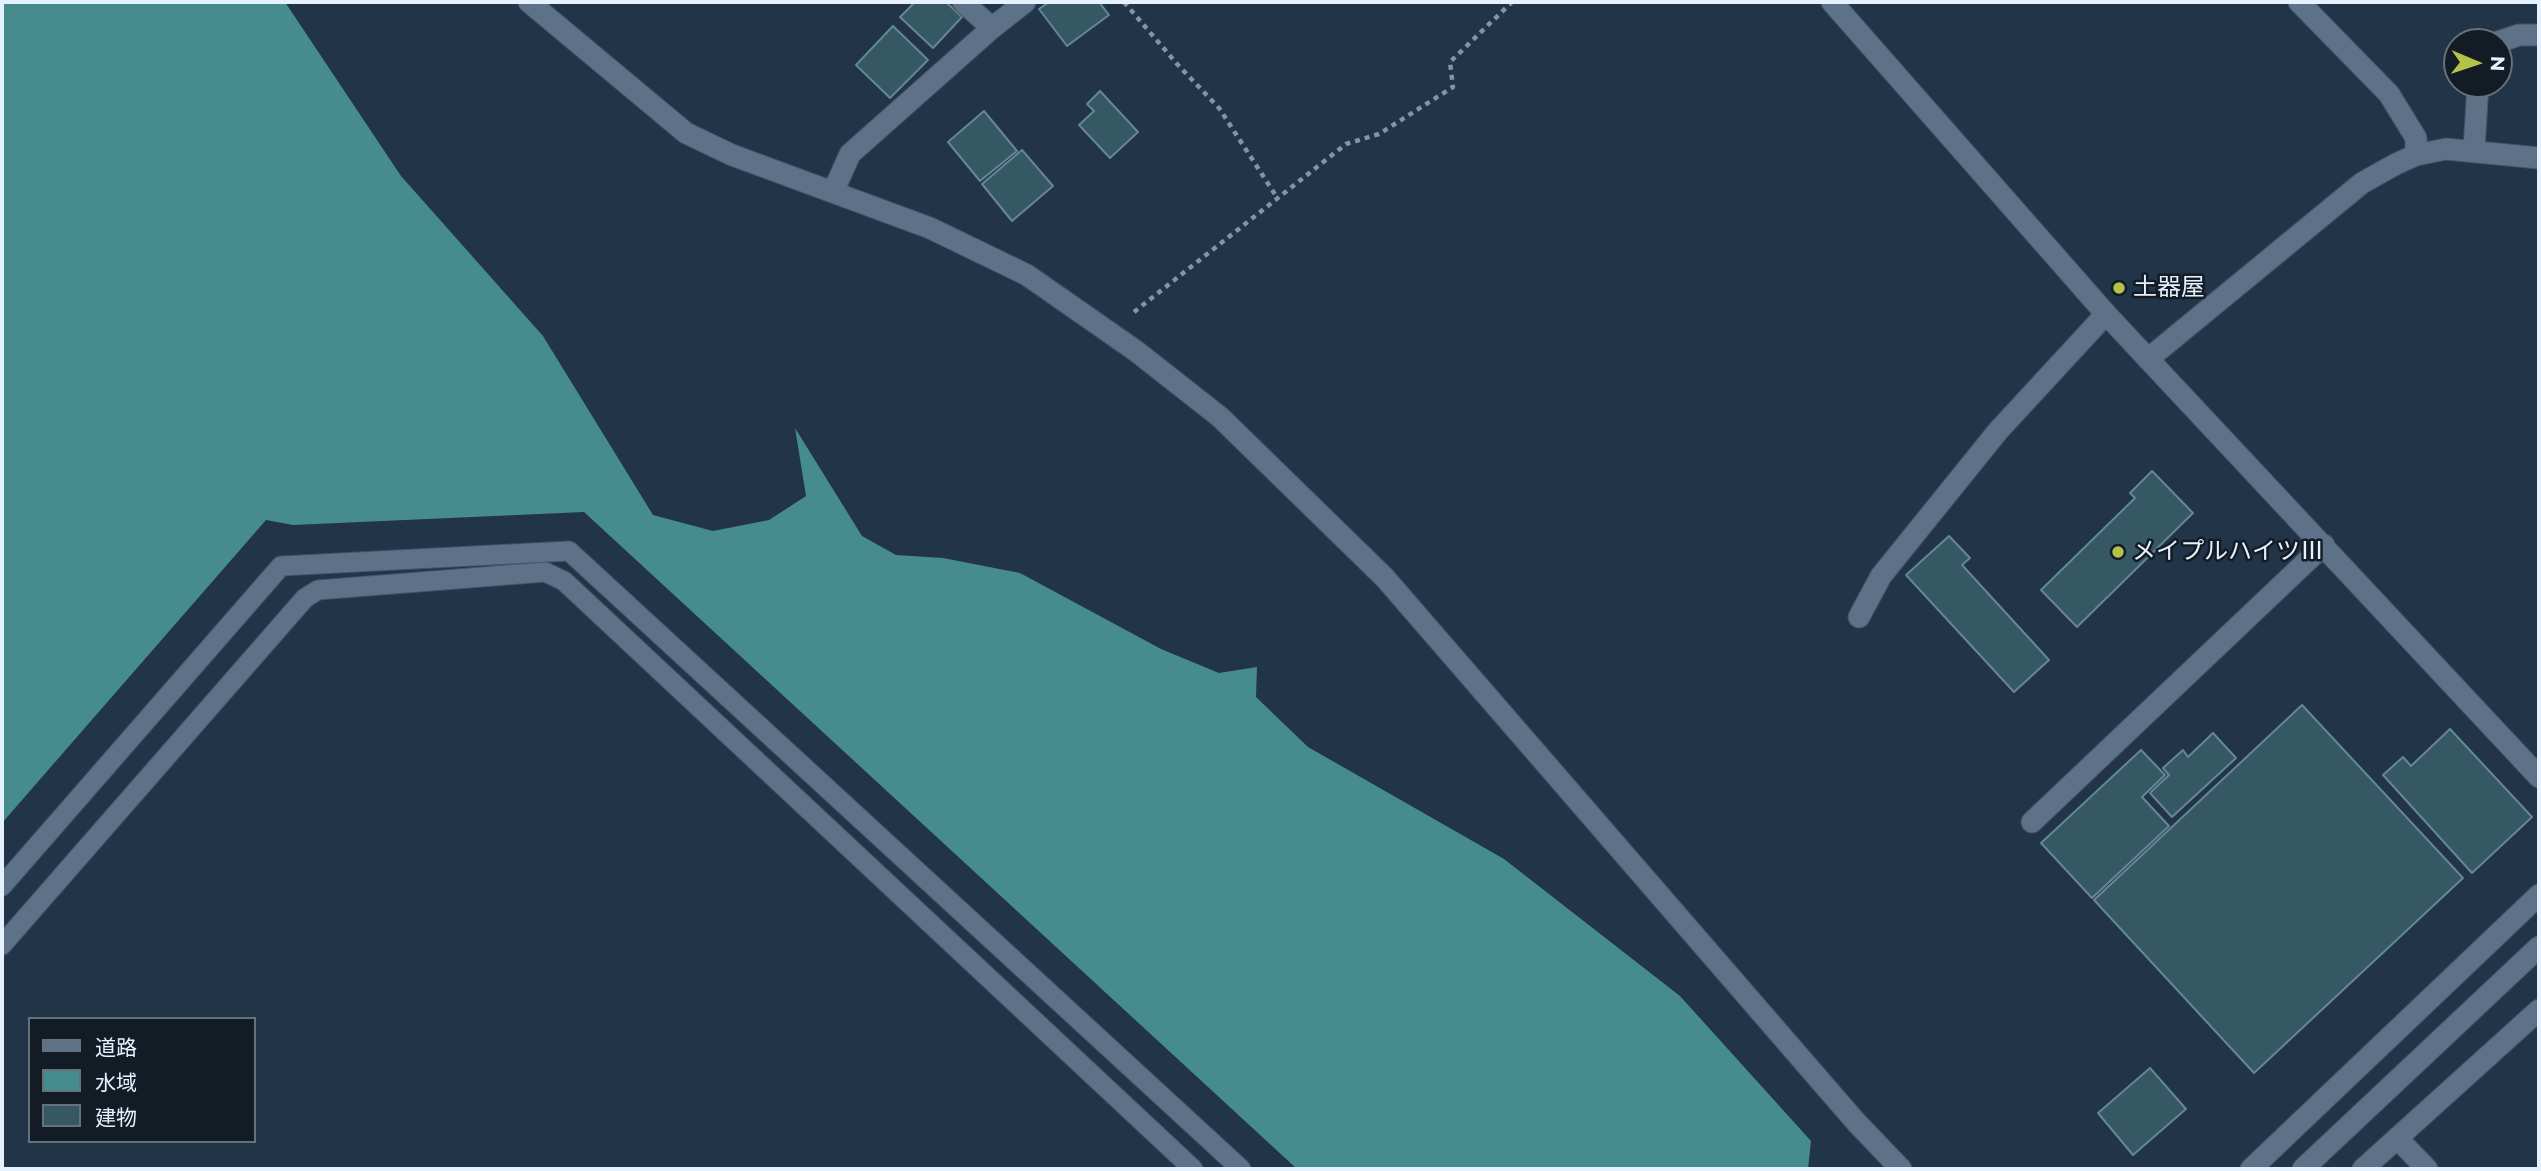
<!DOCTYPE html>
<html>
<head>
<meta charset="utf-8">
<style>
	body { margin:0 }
	#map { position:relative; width:2541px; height:1171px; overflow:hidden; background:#213448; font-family:Montserrat,"Noto Sans JP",sans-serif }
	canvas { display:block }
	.frame { position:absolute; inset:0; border:4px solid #e5f1fe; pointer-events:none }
	.legend { position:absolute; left:28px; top:1017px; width:228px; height:126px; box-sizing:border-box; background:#131b24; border:2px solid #67717b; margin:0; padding:9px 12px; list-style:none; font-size:21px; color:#e5f1fe }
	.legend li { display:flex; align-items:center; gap:14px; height:35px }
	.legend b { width:35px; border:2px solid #67717b }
	.north { position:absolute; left:2443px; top:28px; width:70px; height:70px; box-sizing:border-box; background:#131b24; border:2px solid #67717b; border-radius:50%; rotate:92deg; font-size:19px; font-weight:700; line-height:28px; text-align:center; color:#e5f1fe }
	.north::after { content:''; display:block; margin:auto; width:24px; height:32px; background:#b4c24a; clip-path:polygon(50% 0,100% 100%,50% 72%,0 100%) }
</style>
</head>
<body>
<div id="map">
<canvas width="2541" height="1171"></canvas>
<div class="frame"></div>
<ul class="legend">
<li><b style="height:9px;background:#5d7289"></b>道路</li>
<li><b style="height:19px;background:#468c8e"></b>水域</li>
<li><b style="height:19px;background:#365764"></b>建物</li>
</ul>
<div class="north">N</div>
</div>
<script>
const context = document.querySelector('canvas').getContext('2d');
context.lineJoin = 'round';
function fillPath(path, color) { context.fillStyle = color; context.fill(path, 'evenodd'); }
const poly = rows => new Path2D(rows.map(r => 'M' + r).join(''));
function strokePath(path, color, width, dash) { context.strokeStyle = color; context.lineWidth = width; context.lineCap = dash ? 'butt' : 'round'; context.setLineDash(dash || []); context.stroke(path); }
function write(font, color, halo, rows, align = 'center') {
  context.font = font + ' Montserrat,"Noto Sans JP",sans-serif'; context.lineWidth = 5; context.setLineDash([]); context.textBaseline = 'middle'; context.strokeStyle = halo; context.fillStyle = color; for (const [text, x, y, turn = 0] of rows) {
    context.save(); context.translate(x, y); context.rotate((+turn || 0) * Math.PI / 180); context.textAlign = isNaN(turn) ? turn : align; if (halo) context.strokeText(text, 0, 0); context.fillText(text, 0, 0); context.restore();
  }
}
fillPath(poly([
	[2,2,285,2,401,176,543,336,653,515,713,531,769,520,806,496,795,428,862,536,896,555,943,558,1020,573,1161,649,1219,673,1257,667,1256,697,1308,747,1504,859,1680,996,1811,1141,1808,1169,1297,1169,584,512,293,525,266,520,2,823]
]), '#468c8e');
const building = poly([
	[915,2,946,2,962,17,933,48,900,17,915,2],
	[1049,2,1099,2,1109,15,1067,46,1039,9,1049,2],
	[893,26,928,60,890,98,856,65,893,26],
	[1100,91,1138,132,1110,158,1079,125,1094,111,1087,104,1100,91],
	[984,111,1017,151,980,181,948,142,984,111],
	[1022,150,1053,186,1012,221,982,184,1022,150],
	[2152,471,2193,513,2077,627,2041,590,2135,498,2130,493,2152,471],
	[1949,536,1970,558,1962,565,2049,660,2014,692,1906,575,1949,536],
	[2302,705,2463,878,2254,1073,2094,900,2302,705],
	[2450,729,2532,817,2472,873,2383,775,2403,757,2411,766,2450,729],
	[2213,733,2236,758,2172,817,2150,793,2169,775,2163,768,2183,750,2188,757,2213,733],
	[2141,750,2165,775,2142,797,2169,826,2092,898,2041,843,2141,750],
	[2150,1068,2186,1109,2133,1155,2098,1113,2150,1068]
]);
fillPath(building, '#365764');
strokePath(building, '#658795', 2);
const service = poly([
	[2,886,281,566,569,551,1241,1169],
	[2,945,305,598,318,590,545,572,564,581,1193,1169]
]);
const minor = poly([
	[529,2,686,133,732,155,930,228,1027,275,1136,351,1220,417,1385,578,1856,1122,1901,1169],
	[963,2,992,28,1025,2],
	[2299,2,2389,94,2416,138,2416,155],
	[2498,42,2519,35,2539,35],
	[2474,150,2478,84],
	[833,192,850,154,992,28],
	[2148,359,2362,183,2396,164,2416,155,2446,149,2539,158],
	[1859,617,1881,576,1998,431,2106,314],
	[2032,822,2324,545],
	[2397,1138,2427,1169],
	[2251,1169,2539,895],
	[2363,1169,2539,1010]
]);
const tertiary = poly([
	[1832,2,2106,314,2539,777],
	[2303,1169,2539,947]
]);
strokePath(service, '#425364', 21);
strokePath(minor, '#425364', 23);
strokePath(tertiary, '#425364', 23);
strokePath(poly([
	[1124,2,1178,65,1219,108,1278,199],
	[1134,312,1346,144,1379,134,1453,87,1450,62,1512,2]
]), '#8594a5', 4.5, [5, 5]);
strokePath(service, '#5d7289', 19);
strokePath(minor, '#5d7289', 21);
strokePath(tertiary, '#5d7289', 21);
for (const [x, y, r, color] of [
	[2119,288,7,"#b4c24a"],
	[2118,552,7,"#b4c24a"]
]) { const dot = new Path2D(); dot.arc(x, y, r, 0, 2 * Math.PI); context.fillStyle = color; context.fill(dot); strokePath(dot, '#131b24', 2.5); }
write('24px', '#e5f1fe', '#131b24', [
	["土器屋",2133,288],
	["メイプルハイツⅢ",2132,552]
], 'left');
</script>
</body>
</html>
